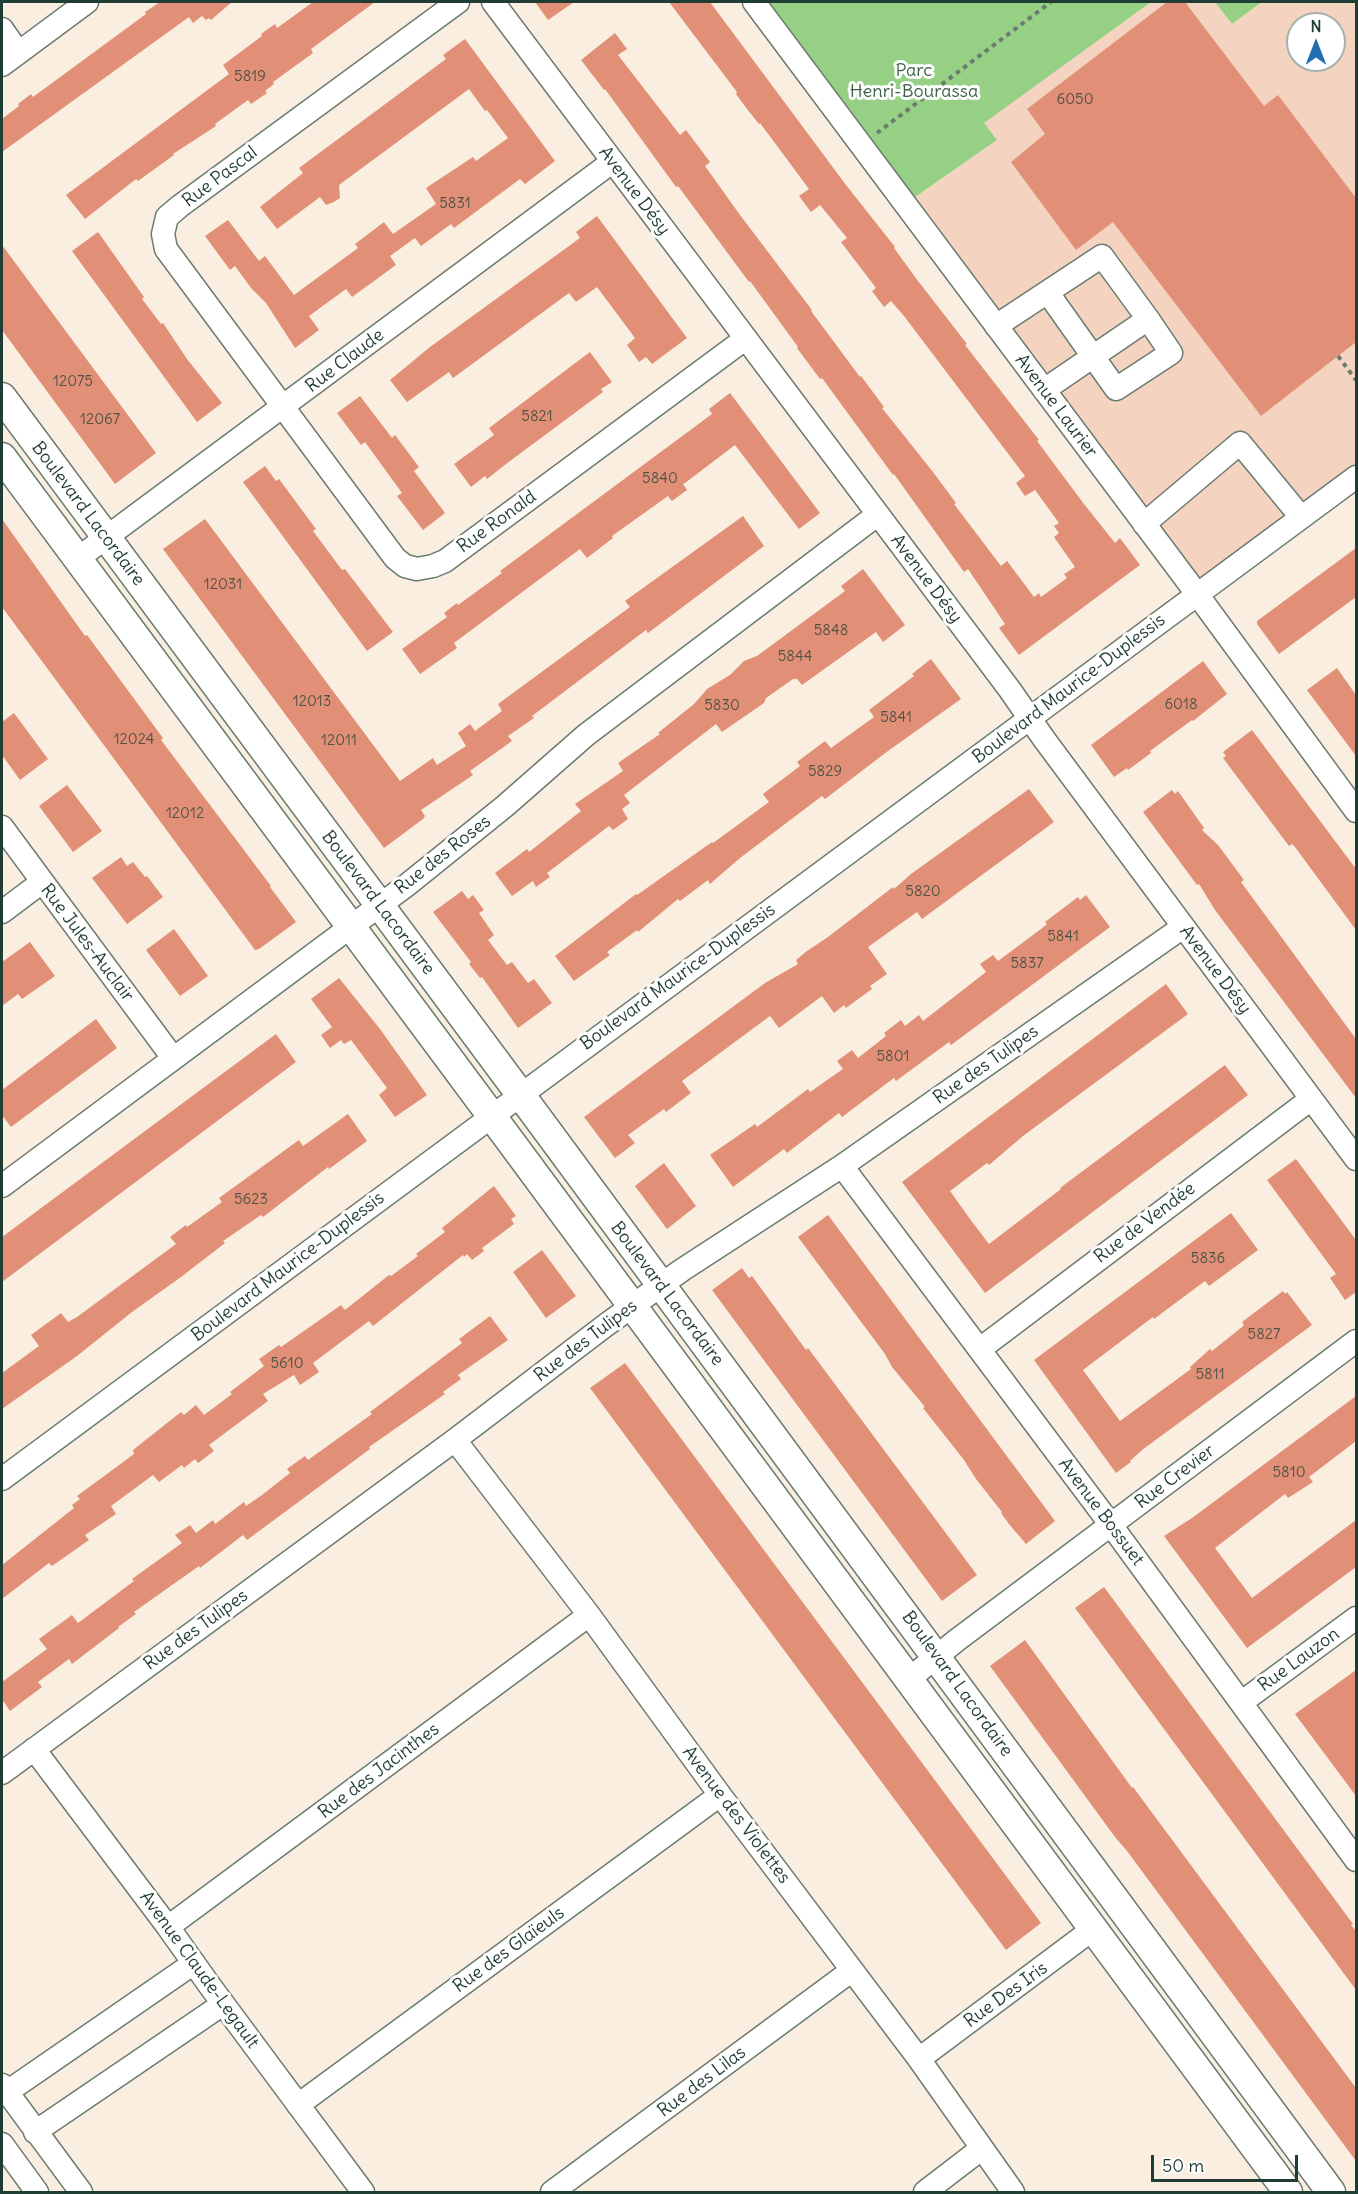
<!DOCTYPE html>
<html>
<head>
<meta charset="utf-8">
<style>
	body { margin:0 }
	#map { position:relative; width:1358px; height:2194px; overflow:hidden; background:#f9eedf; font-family:Delius,sans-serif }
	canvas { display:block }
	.frame { position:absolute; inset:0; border:3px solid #1f3d34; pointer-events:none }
	.north { position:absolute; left:1286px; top:12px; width:60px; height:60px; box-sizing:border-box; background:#fff; border:2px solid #a5b1ae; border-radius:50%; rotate:0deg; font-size:16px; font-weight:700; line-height:24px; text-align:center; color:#1f3d34 }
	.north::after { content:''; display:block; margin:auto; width:21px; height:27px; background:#1f6fb2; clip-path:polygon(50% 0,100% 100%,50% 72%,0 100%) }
	.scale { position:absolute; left:1151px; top:2155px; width:147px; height:27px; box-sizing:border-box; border:3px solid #1f3d34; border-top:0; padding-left:8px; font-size:18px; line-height:21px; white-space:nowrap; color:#1f3d34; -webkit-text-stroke:4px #fff; paint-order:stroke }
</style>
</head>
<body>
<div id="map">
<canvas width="1358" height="2194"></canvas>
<div class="frame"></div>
<div class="north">N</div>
<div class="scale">50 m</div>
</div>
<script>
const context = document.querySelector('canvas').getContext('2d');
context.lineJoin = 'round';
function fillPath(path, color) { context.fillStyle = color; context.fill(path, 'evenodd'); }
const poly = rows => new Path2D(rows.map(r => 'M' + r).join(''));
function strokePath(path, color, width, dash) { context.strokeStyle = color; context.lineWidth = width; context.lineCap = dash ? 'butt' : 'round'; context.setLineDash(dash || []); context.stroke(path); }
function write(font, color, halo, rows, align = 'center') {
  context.font = font + ' Delius,sans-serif'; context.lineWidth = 6; context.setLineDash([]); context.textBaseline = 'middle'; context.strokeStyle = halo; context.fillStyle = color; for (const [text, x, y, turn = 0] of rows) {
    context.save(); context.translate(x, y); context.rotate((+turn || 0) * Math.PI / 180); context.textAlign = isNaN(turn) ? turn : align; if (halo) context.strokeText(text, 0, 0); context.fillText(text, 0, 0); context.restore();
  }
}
fillPath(poly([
	[1151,2,1215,2,1232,24,1262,2,1356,2,1356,477,1197,594,905,204,996,141,983,123],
	[1298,24,1334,24,1334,60,1298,60]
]), '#f4d3c0');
fillPath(poly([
	[754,2,1151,2,984,123,997,140,905,204],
	[1215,2,1262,2,1232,24]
]), '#95d084');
fillPath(poly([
	[160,2,232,2,211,20,209,18,206,20,202,16,193,23,189,17,2,152,2,119,19,106,18,104,31,94,33,97,146,14,145,12],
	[313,2,375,2,311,49,313,53,273,82,274,84,265,91,267,93,251,104,248,100,215,124,216,126,173,154,174,155,138,181,136,179,85,219,66,195,229,74,223,65,262,36,261,34,275,24,277,28],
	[535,2,574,2,548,20],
	[669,2,710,2,846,185,895,247,894,248,918,281,967,344,965,345,1039,440,1037,441,1084,504,1115,543,1120,538,1140,565,1019,655,999,628,1005,624,968,569,964,572,894,474,893,475,822,378,820,379,797,348,798,347,750,281,749,282,678,186,676,187,605,89,604,90,581,60,615,33,627,49,618,55,680,135,686,130,710,162,705,166,740,215,812,310,811,311,860,377,861,376,884,407,882,408,933,472,956,503,954,504,1001,566,1007,561,1034,597,1039,593,1041,597,1067,578,1064,574,1075,567,1054,537,1059,533,1054,526,1059,523,1035,490,1025,496,1016,483,1025,476,904,316,891,301,884,307,872,291,876,288,841,242,847,238,820,205,811,212,799,196,809,189,760,123,759,124,747,109,736,94,737,92],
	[1167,2,1185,2,1264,106,1278,95,1356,198,1356,342,1261,416,1113,222,1076,250,1011,162,1045,134,1027,109],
	[465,39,555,161,525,184,520,179,454,228,451,224,421,246,415,238,390,256,396,265,352,297,346,289,309,316,319,330,295,348,266,303,251,288,235,266,230,270,205,236,228,220,259,261,265,256,294,295,358,248,355,244,384,222,393,234,436,204,426,188,473,157,476,161,508,138,487,110,485,111,469,89,339,185,340,198,334,202,326,205,320,197,277,229,260,207,303,173,299,168,446,59,443,55],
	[597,216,687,338,652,364,646,357,639,362,627,345,635,338,597,287,576,302,569,293,453,378,449,372,407,402,390,380,430,347,580,238,576,232],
	[98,232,144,297,142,299,161,324,163,323,187,359,222,403,197,422,72,251],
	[2,245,156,453,115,484,2,330],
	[590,352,612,382,601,389,603,392,506,464,487,479,485,476,471,487,454,464,494,435,489,428],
	[730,393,820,513,799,529,735,445,685,483,683,484,687,490,672,501,668,496,612,536,613,538,587,558,580,549,454,643,457,648,420,674,402,649,447,617,444,613,457,603,458,605,502,573,500,571,712,414,709,409],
	[360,396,392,438,395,435,419,467,414,471,445,513,423,530,397,496,402,493,365,442,361,445,337,413],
	[265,466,276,481,279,479,316,529,313,531,342,570,345,569,393,632,367,651,243,482],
	[743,516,764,546,648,633,646,630,532,716,534,718,508,736,512,741,470,771,473,775,421,810,425,816,423,819,384,848,163,549,205,519,400,781,433,758,437,765,466,746,458,733,470,724,475,731,502,711,498,704,630,607,625,601],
	[2,519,85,636,87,635,163,738,161,740,271,886,270,887,296,922,259,949,255,950,2,607],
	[1356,548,1356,597,1279,654,1257,624,1257,621],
	[863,569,905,625,883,642,876,632,802,685,797,679,793,679,766,698,764,703,722,732,716,724,624,795,630,803,622,809,628,819,613,830,609,826,547,873,550,877,536,887,533,881,512,896,495,873,527,849,529,852,581,811,575,804,623,771,618,763,660,734,658,733,694,704,707,689,730,675,744,661,757,656,845,591,841,586],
	[931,659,961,699,888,751,825,799,822,796,740,858,710,884,708,880,680,901,678,899,638,932,637,930,607,952,610,955,574,981,555,956,636,894,637,895,712,842,713,843,769,802,763,794,800,766,797,762,825,741,831,748,874,717,869,710,914,676,912,674],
	[1203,661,1227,694,1193,721,1192,720,1150,751,1151,753,1128,770,1127,768,1114,777,1091,745],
	[1337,668,1356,695,1356,756,1307,690],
	[14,713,48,759,20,780,2,755,2,722],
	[1252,730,1356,869,1356,930,1295,847,1292,844,1289,846,1223,758,1226,756,1223,752],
	[67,785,102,831,73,852,39,806],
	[1029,789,1054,822,922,919,917,912,868,947,887,974,870,986,872,989,846,1008,844,1005,834,1013,822,996,779,1028,770,1016,682,1081,691,1093,666,1112,664,1109,628,1135,635,1143,615,1158,584,1117,765,983,798,964,796,960,807,951,828,937,893,887,894,889,911,874],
	[1172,790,1175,794,1178,791,1204,828,1202,830,1218,845,1244,880,1241,882,1356,1039,1356,1098,1215,910,1199,884,1197,885,1143,812],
	[121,857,127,866,133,862,145,877,147,876,163,897,127,924,92,878],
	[462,891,468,899,473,895,484,910,479,913,494,935,488,940,507,965,512,962,528,983,534,979,552,1003,518,1028,482,977,480,978,469,964,471,962,433,912],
	[1086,895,1110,927,951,1045,949,1042,896,1081,894,1078,842,1117,839,1113,787,1153,784,1149,733,1187,710,1155,755,1124,757,1127,808,1089,810,1092,843,1069,837,1061,852,1050,858,1058,886,1036,884,1033,901,1020,905,1026,919,1015,923,1021,986,972,980,964,993,955,998,961,1041,929,1047,924,1045,922,1078,897,1080,900],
	[174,929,208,976,180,996,146,950],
	[30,942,55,976,22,999,18,994,2,1006,2,962],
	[339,978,380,1029,427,1095,395,1117,379,1095,387,1088,351,1040,344,1044,341,1040,330,1048,321,1035,332,1027,311,999],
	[1166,984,1188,1014,1023,1136,989,1165,987,1163,950,1191,970,1219,989,1244,1061,1189,1060,1188,1225,1065,1248,1095,985,1293,902,1182],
	[96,1019,117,1048,11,1127,2,1115,2,1090],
	[276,1034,296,1062,2,1282,2,1237],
	[348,1114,367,1141,329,1169,328,1167,263,1217,261,1215,223,1241,225,1243,181,1277,132,1312,77,1356,2,1409,2,1373,39,1346,31,1335,61,1313,68,1322,77,1317,176,1244,170,1237,186,1225,187,1227,222,1202,219,1198,299,1140,303,1146],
	[1296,1159,1356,1240,1356,1292,1345,1300,1330,1278,1336,1274,1267,1180],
	[664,1163,696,1206,667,1229,635,1186],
	[494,1186,516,1216,511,1219,514,1224,482,1248,484,1251,472,1260,467,1254,464,1257,463,1255,373,1326,369,1321,313,1363,319,1372,300,1385,294,1375,263,1394,268,1401,209,1445,214,1451,198,1463,195,1459,184,1468,182,1465,159,1482,153,1475,111,1506,116,1514,85,1535,89,1540,52,1566,49,1563,2,1599,2,1565,74,1508,72,1505,80,1499,77,1496,134,1454,133,1450,181,1412,184,1415,196,1405,204,1415,232,1394,230,1392,264,1366,259,1359,279,1345,281,1347,341,1305,345,1310,389,1275,391,1276,418,1256,416,1254,445,1232,442,1228],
	[1231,1213,1258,1250,1209,1286,1205,1281,1154,1319,1153,1317,1083,1370,1120,1421,1191,1369,1190,1367,1210,1349,1212,1351,1242,1327,1244,1325,1242,1322,1283,1291,1285,1294,1287,1292,1312,1325,1142,1450,1130,1461,1131,1462,1116,1473,1034,1360],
	[828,1215,1055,1521,1026,1544,1009,1524,1001,1513,1002,1512,976,1479,964,1460,923,1408,925,1407,892,1367,885,1354,798,1237],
	[542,1250,576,1296,546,1318,513,1272],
	[742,1268,749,1278,752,1276,806,1350,808,1348,977,1575,942,1601,712,1290],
	[490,1316,508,1340,458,1375,461,1379,443,1392,445,1394,369,1447,370,1449,247,1540,243,1535,200,1568,199,1566,134,1612,136,1614,118,1627,119,1628,72,1664,69,1659,38,1682,42,1687,10,1711,2,1699,2,1682,47,1649,39,1639,72,1615,78,1623,134,1581,132,1579,182,1543,175,1535,190,1525,196,1533,213,1520,215,1524,244,1502,246,1506,262,1495,290,1473,287,1469,305,1456,308,1460,372,1414,370,1412,462,1343,459,1339],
	[625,1363,1041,1923,1006,1950,590,1388],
	[1356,1396,1356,1441,1309,1477,1313,1482,1288,1498,1285,1494,1215,1548,1252,1598,1356,1520,1356,1567,1247,1648,1164,1536,1192,1518],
	[1104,1587,1353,1924,1351,1925,1356,1931,1356,1990,1075,1608],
	[1025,1640,1132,1788,1133,1787,1356,2088,1356,2161,1127,1851,1115,1837,990,1666],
	[1356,1670,1356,1796,1295,1714]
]), '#e19077');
const minor = poly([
	[458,2,180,206,167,217,163,234,166,249,395,558,405,566,417,569,433,566,445,561,745,339],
	[493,2,1010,690,1044,739,1356,1159],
	[754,2,1197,594,1356,811],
	[2,29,18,52],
	[2,65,87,2],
	[1048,293,1116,389,1171,353,1148,319],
	[996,326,1102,256,1148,319,1044,390],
	[1144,524,1240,443,1301,517],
	[77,559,612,162],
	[2,827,173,1058],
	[2,912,42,882],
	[842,1166,1111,1525,1356,1860],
	[2,1186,407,885,505,806,586,735,877,515],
	[980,1349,1311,1099],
	[455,1440,589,1615,720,1795,919,2059,1013,2192],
	[2,1479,1356,477],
	[909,1679,957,1640,1356,1341],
	[1242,1702,1356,1618],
	[34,1749,168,1927,210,1986,363,2192],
	[2,1773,455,1440,606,1325,682,1270,842,1166,1183,927],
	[168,1927,589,1615],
	[919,2059,1093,1929],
	[2,2085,81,2192],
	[7,2092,194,1963],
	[298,2105,720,1795],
	[35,2132,223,2004],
	[2,2144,37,2192],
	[552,2192,851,1971],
	[925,2192,981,2149]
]);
const major = poly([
	[2,397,520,1094,1331,2192],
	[2,457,508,1138,1288,2192]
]);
strokePath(minor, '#6b7b70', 25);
strokePath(major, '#6b7b70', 31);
strokePath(poly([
	[877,133,1051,2],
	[1338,356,1356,380]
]), '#6b7b70', 4, [4.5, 4.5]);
strokePath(minor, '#fff', 22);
strokePath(major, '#fff', 28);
write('15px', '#505245', null, [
	["5819",250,77],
	["6050",1075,100],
	["5831",455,204],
	["12075",73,382],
	["5821",537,417],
	["12067",100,420],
	["5840",660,479],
	["12031",223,585],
	["5848",831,631],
	["5844",795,657],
	["12013",312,702],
	["6018",1181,705],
	["5830",722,706],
	["5841",896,718],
	["12024",134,740],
	["12011",339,741],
	["5829",825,772],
	["12012",185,814],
	["5820",923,892],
	["5841",1063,937],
	["5837",1027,964],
	["5801",893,1057],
	["5623",251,1200],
	["5836",1208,1259],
	["5827",1264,1335],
	["5610",287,1364],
	["5811",1210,1375],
	["5810",1289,1473]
]);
write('18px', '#3c6248', '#fff', [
	["Parc",914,71],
	["Henri-Bourassa",914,92]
]);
write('18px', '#1f3d34', '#fff', [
	["Rue Pascal",220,177,-37],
	["Avenue Désy",634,191,53],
	["Rue Claude",345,361,-37],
	["Avenue Laurier",1056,406,53],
	["Boulevard Lacordaire",88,514,53],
	["Rue Ronald",497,522,-36],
	["Avenue Désy",926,579,53],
	["Boulevard Maurice-Duplessis",1069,689,-37],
	["Rue des Roses",443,855,-38],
	["Boulevard Lacordaire",378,903,53],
	["Rue Jules-Auclair",87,943,53],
	["Avenue Désy",1215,970,53],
	["Boulevard Maurice-Duplessis",678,977,-36],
	["Rue des Tulipes",986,1065,-35],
	["Rue de Vendée",1145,1223,-37],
	["Boulevard Maurice-Duplessis",288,1267,-37],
	["Boulevard Lacordaire",667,1294,53],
	["Rue des Tulipes",586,1341,-37],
	["Rue Crevier",1175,1477,-37],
	["Avenue Bossuet",1101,1512,53],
	["Rue des Tulipes",196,1630,-36],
	["Rue Lauzon",1299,1660,-36],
	["Boulevard Lacordaire",957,1684,54],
	["Rue des Jacinthes",379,1771,-37],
	["Avenue des Violettes",736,1815,53],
	["Rue des Glaïeuls",509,1950,-36],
	["Avenue Claude-Legault",199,1970,54],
	["Rue Des Iris",1006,1995,-36],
	["Rue des Lilas",702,2082,-37]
]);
</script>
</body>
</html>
